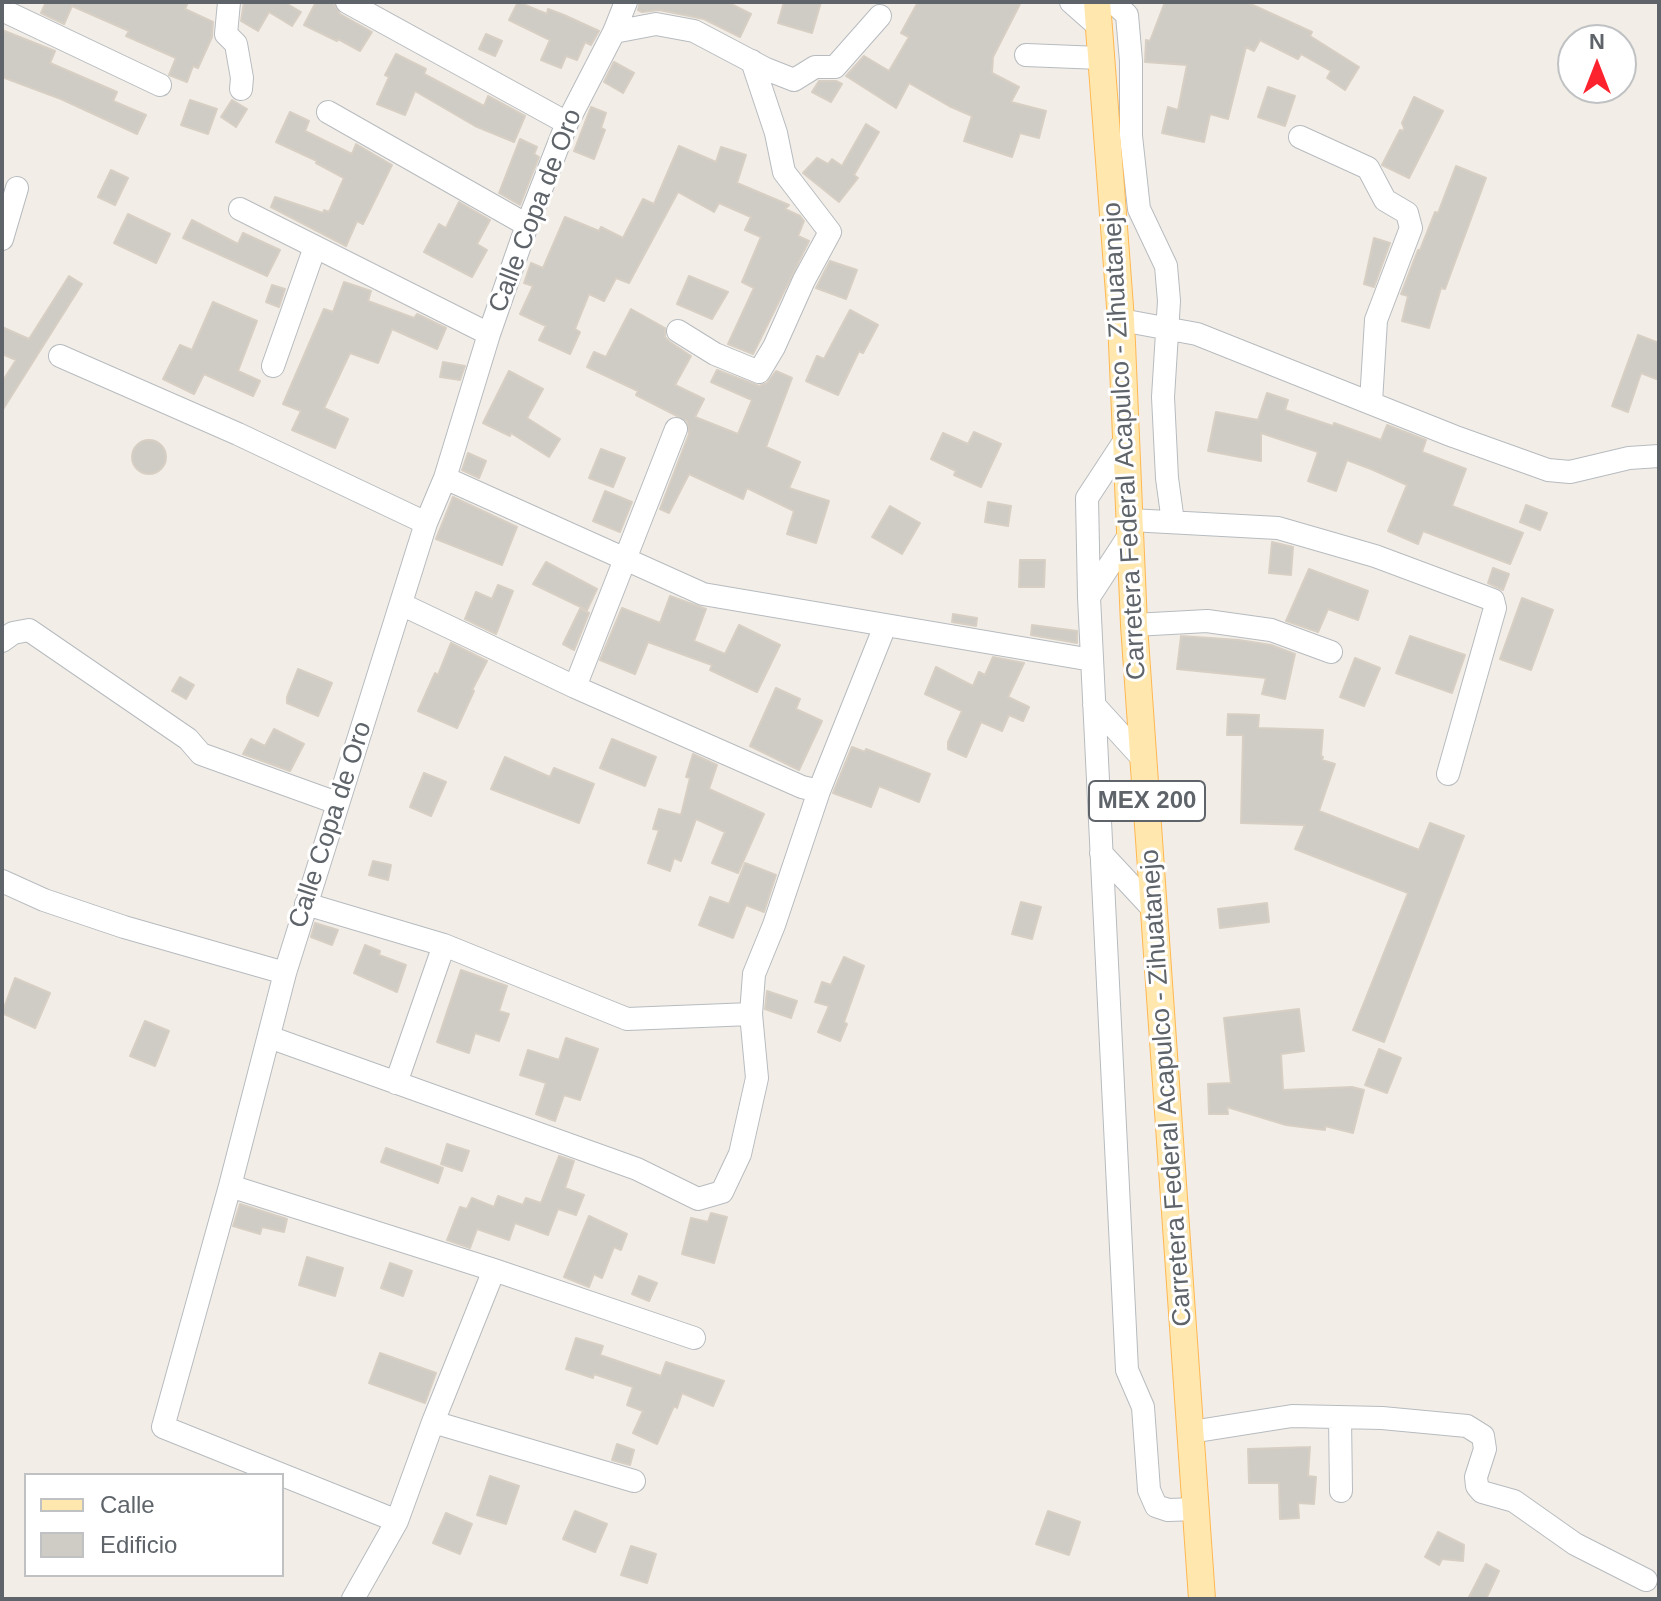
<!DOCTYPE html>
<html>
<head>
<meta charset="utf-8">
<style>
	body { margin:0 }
	#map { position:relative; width:1661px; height:1601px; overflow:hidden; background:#f2eee7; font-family:Arial,sans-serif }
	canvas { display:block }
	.frame { position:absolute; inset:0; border:4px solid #5e6469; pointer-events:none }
	.legend { position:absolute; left:24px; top:1473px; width:260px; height:104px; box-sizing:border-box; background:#fff; border:2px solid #bfc1c3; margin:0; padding:10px 14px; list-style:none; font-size:24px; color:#5e6469 }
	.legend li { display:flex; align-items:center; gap:16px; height:40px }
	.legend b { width:40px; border:2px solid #bfc1c3 }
	.north { position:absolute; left:1557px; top:24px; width:80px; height:80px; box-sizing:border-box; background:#fff; border:2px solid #bfc1c3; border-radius:50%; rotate:0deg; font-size:22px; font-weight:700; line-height:32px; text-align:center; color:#5e6469 }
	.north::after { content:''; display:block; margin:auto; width:28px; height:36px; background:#fc232f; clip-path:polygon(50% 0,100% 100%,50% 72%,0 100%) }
</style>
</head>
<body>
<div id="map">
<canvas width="1661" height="1601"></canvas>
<div class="frame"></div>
<ul class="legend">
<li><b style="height:10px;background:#ffe7ae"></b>Calle</li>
<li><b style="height:22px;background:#cfcbc5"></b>Edificio</li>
</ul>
<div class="north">N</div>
</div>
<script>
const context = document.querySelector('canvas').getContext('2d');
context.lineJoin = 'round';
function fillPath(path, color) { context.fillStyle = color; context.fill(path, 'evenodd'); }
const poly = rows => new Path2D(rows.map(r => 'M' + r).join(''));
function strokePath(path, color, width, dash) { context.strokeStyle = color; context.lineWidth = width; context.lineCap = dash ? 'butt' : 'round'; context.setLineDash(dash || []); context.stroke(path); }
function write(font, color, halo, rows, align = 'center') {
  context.font = font + ' Arial,sans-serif'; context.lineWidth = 6; context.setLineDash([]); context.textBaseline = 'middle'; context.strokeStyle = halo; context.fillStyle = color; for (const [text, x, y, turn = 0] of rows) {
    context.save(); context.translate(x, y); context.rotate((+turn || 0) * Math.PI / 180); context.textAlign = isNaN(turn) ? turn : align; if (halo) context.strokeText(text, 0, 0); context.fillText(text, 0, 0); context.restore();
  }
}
const building = poly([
	[46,2,188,2,185,9,213,22,212,37,198,68,193,66,187,82,169,75,176,58,126,36,129,31,72,6,64,24,41,13,46,2],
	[244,2,284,2,301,12,292,26,269,12,258,31,241,21,244,2],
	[316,2,333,2,340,14,372,32,360,51,338,39,337,41,304,25,316,2],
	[518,2,547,14,548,9,564,15,599,31,591,45,585,42,577,60,566,56,561,68,541,60,550,40,509,20,518,2],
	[640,2,727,2,751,14,740,37,704,19,659,10,642,12,638,10,640,2],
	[784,2,821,2,812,33,778,23,784,2],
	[918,2,1021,2,993,57,992,73,1019,87,1011,102,1046,111,1039,138,1020,133,1012,157,964,141,972,116,949,106,909,83,896,108,846,76,864,56,889,71,909,37,901,33,918,2],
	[1165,2,1246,2,1312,32,1310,36,1359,67,1345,90,1327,78,1331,71,1301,54,1298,59,1260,40,1254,51,1246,47,1228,119,1210,114,1204,142,1162,133,1168,107,1178,110,1187,65,1145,62,1146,40,1150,41,1165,2],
	[2,30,55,51,50,63,117,92,113,101,146,115,137,134,61,99,2,77,2,30],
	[486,34,502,41,495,56,479,49,486,34],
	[396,54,426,69,424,74,484,106,488,96,525,116,514,142,475,126,415,91,405,115,377,104,389,77,385,75,396,54],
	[614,62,634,73,623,93,604,82,614,62],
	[819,81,836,81,842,84,831,102,812,92,819,81],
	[1268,87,1295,96,1285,126,1258,117,1268,87],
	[1414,97,1443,111,1409,178,1382,165,1400,130,1403,131,1404,128,1402,123,1414,97],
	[190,100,217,109,208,134,181,125,190,100],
	[232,100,247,109,236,127,221,117,232,100],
	[591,107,606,113,601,128,605,130,594,159,574,151,591,107],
	[290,112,309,121,305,131,352,154,356,144,392,165,363,224,357,221,346,246,271,207,275,197,323,213,324,210,329,212,344,178,316,163,317,161,276,142,290,112],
	[866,124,879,132,854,175,858,178,839,202,803,173,817,158,828,164,832,159,842,166,866,124],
	[520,139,537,147,534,154,539,157,520,205,499,193,520,139],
	[679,146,716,162,721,147,746,155,737,183,789,205,785,209,800,216,804,221,798,236,809,241,753,354,728,344,754,288,742,282,761,237,745,230,751,217,719,203,714,212,678,192,629,283,616,278,604,301,589,294,575,329,580,332,570,354,539,340,546,326,520,314,533,286,524,283,531,263,543,268,565,217,599,231,601,227,623,238,643,199,654,204,679,146],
	[1456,166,1486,178,1445,289,1441,288,1429,328,1402,321,1408,296,1401,294,1418,250,1420,250,1435,212,1438,213,1456,166],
	[111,170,128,178,115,205,98,197,111,170],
	[459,202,490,220,477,244,487,250,472,277,424,252,439,224,446,228,459,202],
	[128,214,170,234,156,263,114,243,128,214],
	[192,220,238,244,243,233,280,250,267,276,183,238,192,220],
	[1374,238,1390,243,1374,287,1364,284,1374,238],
	[830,261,857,270,846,299,816,288,830,261],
	[69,276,82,284,2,411,2,382,16,360,2,354,2,327,29,339,69,276],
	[689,276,728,292,712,319,677,304,689,276],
	[344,282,371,291,368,301,414,318,417,314,446,328,437,349,392,329,378,363,350,353,324,408,348,419,335,448,292,430,301,411,283,404,324,309,333,312,344,282],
	[272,285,285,289,279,307,266,302,272,285],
	[213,302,257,321,238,371,260,381,253,396,204,374,194,394,163,379,180,345,192,350,213,302],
	[631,309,665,328,665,337,670,342,691,356,675,385,704,399,695,417,738,434,752,400,711,382,717,370,759,386,767,383,776,371,792,378,766,447,800,462,789,488,829,501,816,543,787,534,794,511,747,488,743,499,689,474,669,513,660,509,689,434,687,421,636,395,638,391,587,367,594,352,606,357,631,309],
	[850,310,878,325,863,353,859,351,838,395,806,381,817,356,824,359,850,310],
	[1638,335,1659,343,1659,380,1641,373,1628,412,1612,406,1638,335],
	[443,362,465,366,460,380,440,377,443,362],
	[509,371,543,389,527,418,560,439,549,457,511,433,510,436,483,423,509,371],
	[1267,393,1288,400,1285,410,1333,426,1334,423,1381,440,1387,425,1426,440,1422,452,1466,469,1452,506,1523,533,1510,564,1423,531,1418,544,1388,531,1407,485,1371,469,1347,460,1336,491,1308,481,1318,452,1261,433,1261,461,1208,451,1216,412,1258,420,1267,393],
	[974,432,1001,444,981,487,954,475,956,471,931,459,943,433,968,444,974,432],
	'132 457a17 17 0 1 1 34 0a17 17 0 1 1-34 0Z',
	[601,449,625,458,613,487,589,478,601,449],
	[468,453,486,461,479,478,462,470,468,453],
	[605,491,632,502,620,532,593,521,605,491],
	[453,497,517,527,502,565,436,539,453,497],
	[988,502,1011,506,1008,526,985,522,988,502],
	[1526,505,1547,513,1540,530,1520,522,1526,505],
	[890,506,920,523,902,554,872,537,890,506],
	[1272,542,1293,547,1291,575,1269,573,1272,542],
	[1020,560,1045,560,1044,587,1019,587,1020,560],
	[546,562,597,589,587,610,533,584,546,562],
	[1493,568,1509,574,1503,590,1488,583,1493,568],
	[1309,569,1368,591,1358,620,1328,609,1318,632,1286,621,1309,569],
	[498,585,513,591,496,634,465,619,476,592,492,599,498,585],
	[670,596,706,609,694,641,725,654,739,625,780,645,757,692,710,670,712,665,648,642,635,674,600,660,622,608,660,623,670,596],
	[1522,598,1553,610,1531,670,1500,659,1522,598],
	[580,609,589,613,574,650,563,644,580,609],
	[953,614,977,618,976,626,952,622,953,614],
	[1032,625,1077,631,1077,643,1031,635,1032,625],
	[1181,636,1239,640,1271,645,1295,654,1285,699,1262,694,1266,678,1177,669,1181,636],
	[1410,636,1465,655,1452,693,1396,673,1410,636],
	[451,643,487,661,472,690,474,691,457,728,418,711,435,673,438,675,451,643],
	[993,657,1024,663,1008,697,1029,707,1023,721,1009,715,1002,731,981,722,966,757,948,749,948,742,962,711,925,694,936,667,973,686,979,672,985,675,993,657],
	[1355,658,1380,668,1364,706,1340,697,1355,658],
	[298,669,332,683,318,716,287,703,287,697,298,669],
	[180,677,194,685,186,699,172,691,180,677],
	[776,688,800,699,796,709,822,721,799,770,750,746,776,688],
	[1228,714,1259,715,1258,728,1323,730,1321,756,1323,757,1322,760,1335,764,1319,811,1419,850,1430,823,1464,836,1384,1042,1353,1030,1408,893,1295,849,1305,825,1241,823,1243,735,1227,735,1228,714],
	[274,729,304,744,290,771,243,754,251,739,265,746,274,729],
	[612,739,656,757,645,786,600,768,612,739],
	[852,747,865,752,866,749,930,774,919,802,879,786,871,807,833,793,852,747],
	[693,754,717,765,709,789,764,814,738,873,712,863,725,832,696,819,681,861,674,858,670,871,648,863,659,830,653,829,659,809,681,815,690,778,686,777,693,754],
	[505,757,550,777,554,768,594,784,579,823,491,789,505,757],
	[424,773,446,782,431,816,410,807,424,773],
	[373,861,391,865,388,880,369,875,373,861],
	[745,863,776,875,764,912,746,905,733,938,699,925,710,897,729,904,745,863],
	[1021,902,1041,907,1032,939,1012,934,1021,902],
	[1267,903,1269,922,1220,928,1218,909,1267,903],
	[315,923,338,930,332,945,311,937,315,923],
	[365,945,380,951,379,955,406,965,397,992,354,973,365,945],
	[844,957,864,966,844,1022,847,1024,840,1041,818,1032,829,1006,815,1002,822,982,831,985,844,957],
	[461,970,507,986,499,1011,509,1014,499,1041,475,1033,469,1053,437,1042,461,970],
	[15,978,50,993,35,1028,2,1013,15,978],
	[767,991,797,1001,791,1018,765,1009,767,991],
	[1299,1009,1304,1051,1281,1054,1283,1090,1352,1087,1364,1090,1353,1133,1325,1126,1325,1130,1286,1125,1227,1107,1228,1114,1209,1114,1208,1084,1231,1083,1224,1018,1299,1009],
	[145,1021,169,1031,155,1066,130,1056,145,1021],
	[566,1038,598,1049,580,1100,564,1095,555,1121,536,1114,546,1083,520,1075,528,1050,559,1060,566,1038],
	[1379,1049,1401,1058,1387,1093,1365,1085,1379,1049],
	[447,1144,469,1151,462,1171,441,1164,447,1144],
	[386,1148,443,1168,438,1183,381,1162,386,1148],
	[559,1156,574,1161,565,1188,584,1195,576,1215,558,1209,548,1235,515,1223,509,1240,477,1229,470,1248,447,1240,460,1207,467,1209,472,1198,494,1207,498,1196,523,1205,526,1198,541,1203,559,1156],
	[240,1204,287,1219,284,1232,262,1227,260,1234,233,1226,240,1204],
	[711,1213,727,1217,714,1263,682,1254,691,1218,708,1222,711,1213],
	[589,1216,627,1234,621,1250,614,1247,602,1278,594,1274,589,1287,564,1277,589,1216],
	[307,1257,343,1268,335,1296,299,1285,307,1257],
	[390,1263,412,1271,403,1296,381,1288,390,1263],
	[639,1276,657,1283,649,1301,632,1294,639,1276],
	[576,1338,603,1346,600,1355,661,1376,666,1362,724,1381,713,1406,682,1393,677,1408,674,1406,657,1444,633,1433,643,1411,627,1405,633,1387,594,1374,593,1378,566,1369,576,1338],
	[380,1353,436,1373,425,1403,369,1383,380,1353],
	[617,1444,634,1450,630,1465,612,1460,617,1444],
	[1310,1447,1308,1476,1316,1477,1314,1504,1298,1503,1299,1518,1280,1519,1279,1483,1249,1483,1248,1449,1310,1447],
	[490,1476,519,1486,506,1524,477,1515,490,1476],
	[575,1511,607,1524,595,1552,563,1539,575,1511],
	[1048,1511,1080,1522,1069,1555,1036,1544,1048,1511],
	[446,1513,472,1524,460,1554,433,1543,446,1513],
	[1438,1532,1464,1545,1463,1561,1442,1559,1439,1565,1425,1557,1438,1532],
	[631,1546,656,1554,647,1583,621,1575,631,1546],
	[1486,1564,1499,1571,1486,1599,1468,1599,1486,1564]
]);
fillPath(building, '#cfcbc5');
strokePath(building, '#d7cfc4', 2);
const minor = poly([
	[229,2,226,34,236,44,242,78,241,89],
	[347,2,567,123],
	[1071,2,1097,25],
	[1113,2,1127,15,1131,61,1131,136,1139,209,1166,266,1169,301,1163,397,1167,478,1173,522],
	[2,10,160,85],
	[614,32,656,24,694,31,766,69,794,80,815,67,835,67,880,16],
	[1026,55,1100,58],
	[328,112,527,225],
	[1300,137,1368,168,1385,200,1407,213,1411,228,1376,320,1371,402],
	[240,209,489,334],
	[2,239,17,188],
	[1121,320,1197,334,1453,436,1548,470,1570,472,1629,458,1659,456],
	[678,331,715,354,759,372,774,347,804,280,830,232,784,172,776,133,752,61],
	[60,356,238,434,426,523],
	[273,366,315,247],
	[445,478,703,594,1092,660],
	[1130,520,1278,528,1375,556,1493,600,1495,608,1448,774],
	[1130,534,1089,597,1127,1370,1143,1407,1149,1490,1156,1506,1168,1510,1197,1509],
	[1089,597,1087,498,1127,437],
	[403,605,575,687,802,787,819,791],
	[1134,625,1207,621,1271,630,1331,652],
	[2,641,13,633,29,630,188,739,201,754,337,803],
	[575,687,676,429],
	[1094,705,1144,760],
	[1101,853,1154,910],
	[2,881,44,900,124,927,285,973],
	[306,904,444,945,627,1019,751,1014],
	[269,1037,637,1169,698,1199,722,1192,740,1154,757,1078,751,1014,754,974,774,925,819,791,885,626],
	[396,1083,444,945],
	[230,1186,494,1270,694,1338],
	[1340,1417,1341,1491],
	[433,1422,634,1481],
	[1191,1432,1292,1416,1382,1418,1467,1426,1483,1436,1485,1449,1476,1477,1477,1486,1482,1492,1514,1501,1575,1544,1646,1580],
	[397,1521,163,1427,230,1186,285,973,426,523,445,478,489,334,527,225,567,123,614,32,626,2],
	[353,1599,397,1521,433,1422,494,1270]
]);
const major = poly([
	[1097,2,1121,320,1134,625,1202,1599]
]);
strokePath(minor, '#b7bbbf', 24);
strokePath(major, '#ffb752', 28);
strokePath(minor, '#fff', 22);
strokePath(major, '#ffe7ae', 26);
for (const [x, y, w] of [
	[1147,801,116]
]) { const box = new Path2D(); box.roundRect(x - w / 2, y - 20, w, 40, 6); context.fillStyle = '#fff'; context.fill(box); strokePath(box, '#5e6469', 2); }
write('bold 24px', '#5e6469', null, [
	["MEX 200",1147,801]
]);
write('26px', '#5e6469', '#fff', [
	["Calle Copa de Oro",536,211,-69],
	["Carretera Federal Acapulco - Zihuatanejo",1125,441,-93],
	["Calle Copa de Oro",331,825,-72],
	["Carretera Federal Acapulco - Zihuatanejo",1167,1088,-94]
]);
</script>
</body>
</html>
